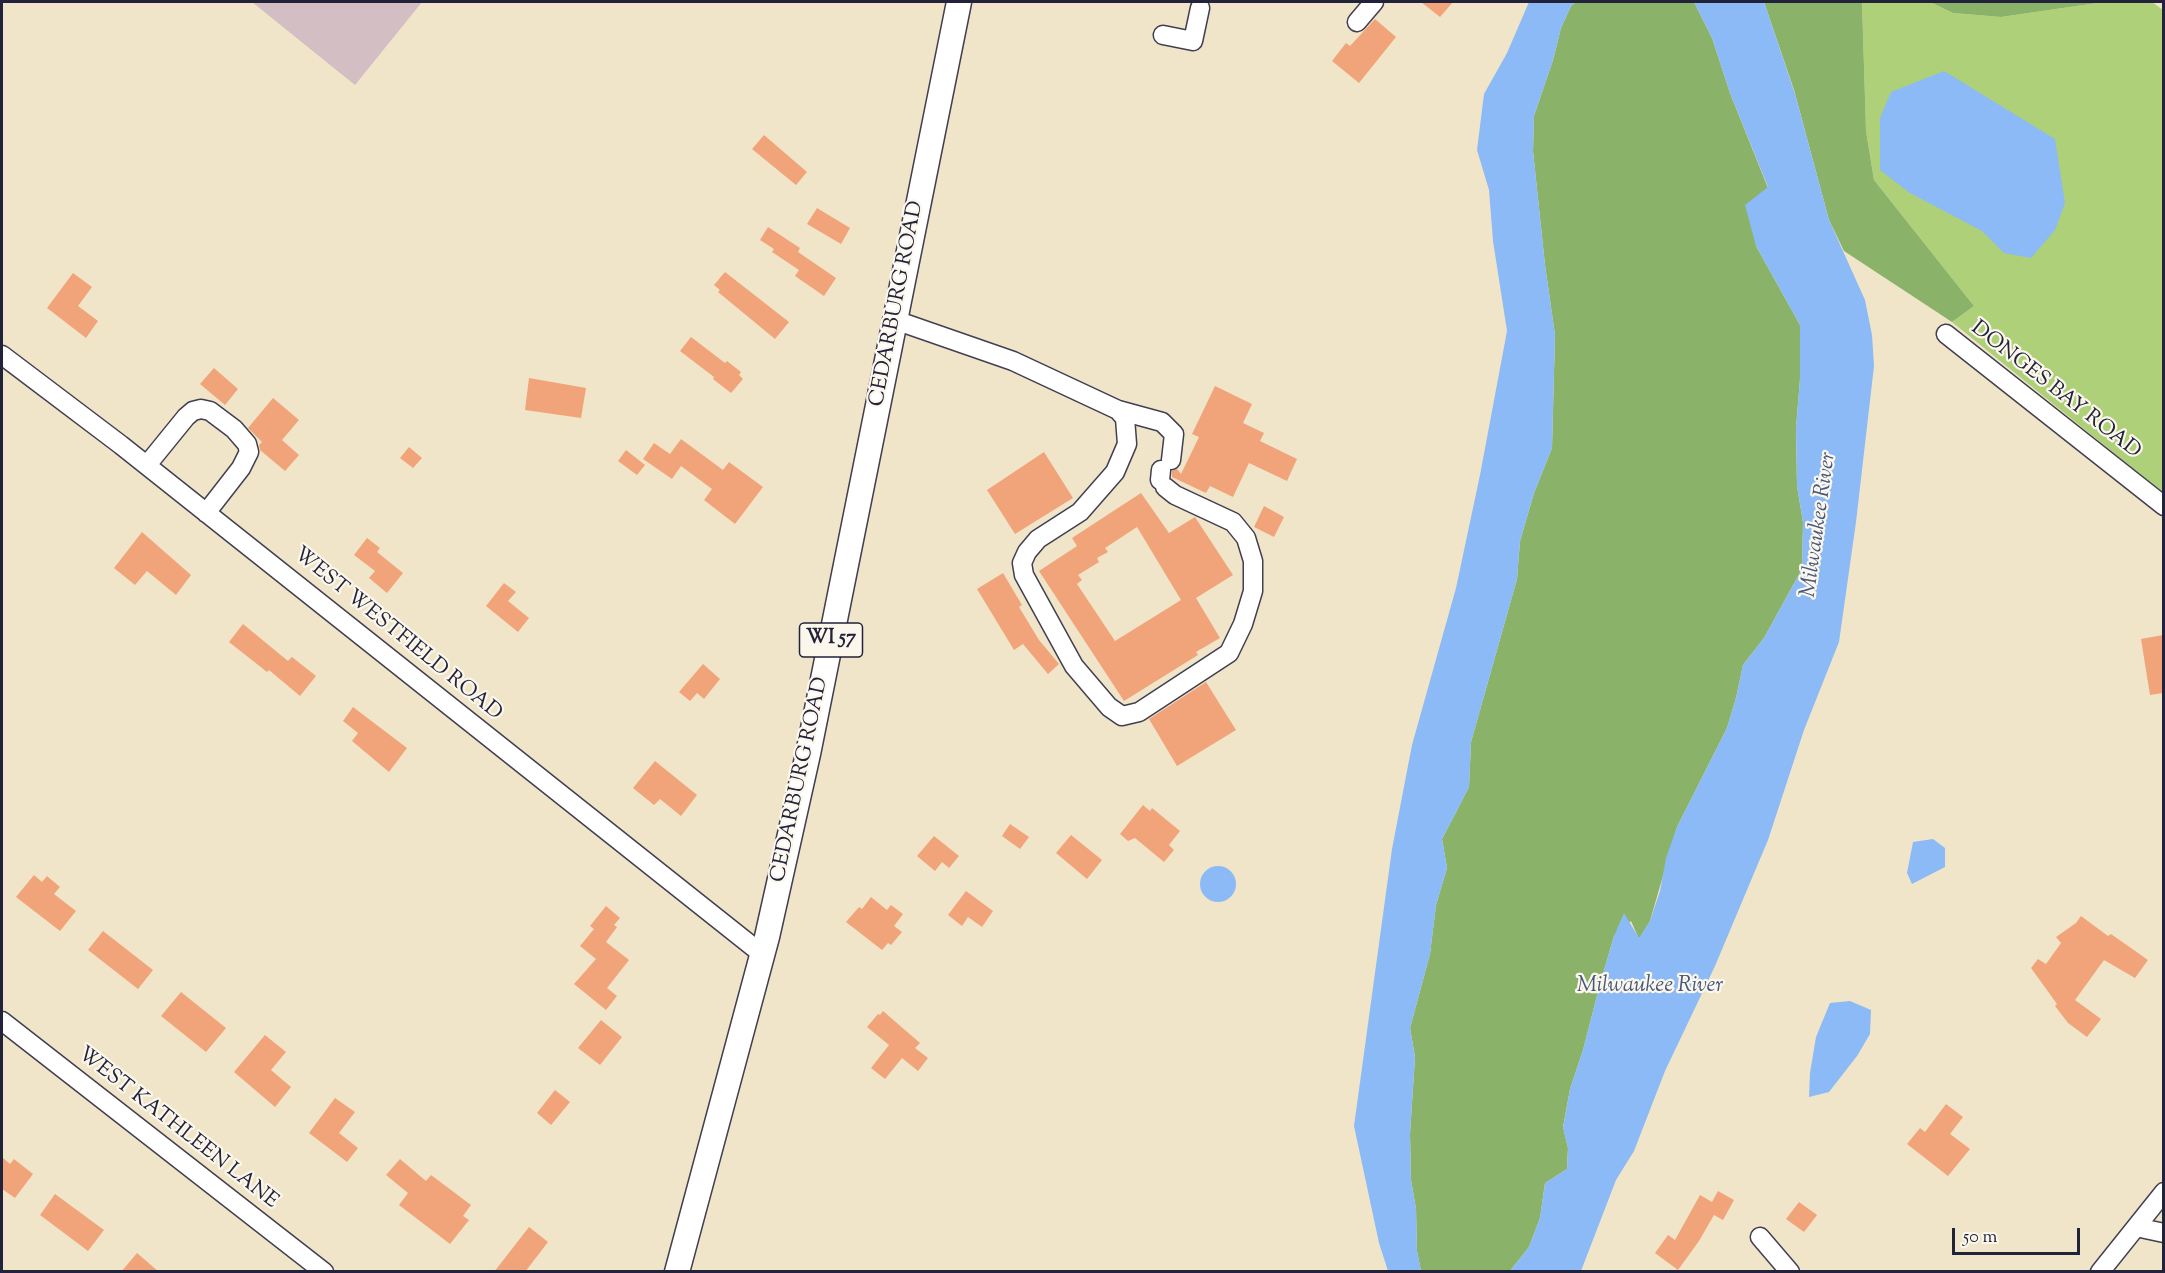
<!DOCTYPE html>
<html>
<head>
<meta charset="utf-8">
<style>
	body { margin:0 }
	#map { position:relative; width:2165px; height:1273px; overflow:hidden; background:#f0e5c9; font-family:"Sorts Mill Goudy",serif }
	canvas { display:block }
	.frame { position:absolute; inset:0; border:3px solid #22223b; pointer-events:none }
	.scale { position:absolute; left:1952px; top:1228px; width:128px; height:27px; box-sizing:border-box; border:3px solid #22223b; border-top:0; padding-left:8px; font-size:18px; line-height:21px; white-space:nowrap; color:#22223b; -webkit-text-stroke:4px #fbf7ec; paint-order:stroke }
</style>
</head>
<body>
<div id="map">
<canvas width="2165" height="1273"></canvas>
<div class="frame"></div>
<div class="scale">50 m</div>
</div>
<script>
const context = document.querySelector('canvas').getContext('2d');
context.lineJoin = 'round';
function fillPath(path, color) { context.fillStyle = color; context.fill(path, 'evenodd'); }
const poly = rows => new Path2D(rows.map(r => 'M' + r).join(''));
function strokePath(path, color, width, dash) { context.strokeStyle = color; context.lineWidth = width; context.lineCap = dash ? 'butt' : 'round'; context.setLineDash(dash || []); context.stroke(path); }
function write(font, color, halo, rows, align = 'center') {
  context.font = font + ' "Sorts Mill Goudy",serif'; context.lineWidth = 4.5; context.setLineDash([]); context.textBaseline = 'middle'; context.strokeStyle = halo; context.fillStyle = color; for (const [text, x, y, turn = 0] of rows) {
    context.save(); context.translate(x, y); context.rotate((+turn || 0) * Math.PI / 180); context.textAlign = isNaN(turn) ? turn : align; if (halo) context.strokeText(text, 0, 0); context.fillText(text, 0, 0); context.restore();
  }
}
fillPath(poly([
	[252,2,422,2,355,85]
]), '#d2bec3');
fillPath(poly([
	[1862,2,1930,2,1953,13,2001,17,2104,2,2152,2,2163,10,2163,493,1952,322,1974,306,1874,180,1866,131]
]), '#aed079');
fillPath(poly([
	[1576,2,1694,2,1712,38,1730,93,1768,188,1756,246,1800,325,1800,379,1796,428,1797,486,1803,522,1802,569,1764,638,1743,665,1736,698,1727,728,1677,827,1650,921,1639,939,1631,921,1614,936,1600,984,1583,1050,1570,1089,1563,1127,1568,1148,1567,1169,1545,1183,1540,1218,1529,1247,1510,1271,1421,1271,1417,1251,1416,1209,1411,1180,1410,1134,1415,1057,1410,1028,1430,954,1436,905,1447,868,1442,839,1469,787,1471,742,1517,579,1520,541,1534,493,1552,448,1555,335,1545,265,1533,151,1534,116,1553,60,1561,28,1571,6],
	[1764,2,1862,2,1866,131,1874,180,1974,306,1952,322,1844,251,1829,220,1794,90],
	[1930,2,2104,2,2001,17,1953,13]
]), '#8ab269');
fillPath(poly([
	[1529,2,1576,2,1571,6,1561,28,1553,60,1534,116,1533,151,1545,265,1555,335,1552,448,1534,493,1520,541,1517,579,1471,742,1469,787,1442,839,1447,868,1436,905,1430,954,1410,1028,1415,1057,1410,1134,1411,1180,1416,1209,1417,1251,1421,1271,1388,1271,1379,1243,1354,1126,1392,849,1412,745,1456,588,1480,475,1507,331,1493,241,1489,190,1477,150,1484,94,1507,53],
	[1694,2,1764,2,1795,94,1829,220,1865,300,1872,335,1874,366,1856,522,1839,642,1804,730,1768,840,1715,966,1665,1071,1634,1151,1616,1180,1581,1271,1510,1271,1529,1247,1540,1218,1545,1183,1567,1169,1568,1148,1563,1128,1570,1089,1583,1050,1600,984,1614,936,1624,913,1639,938,1650,921,1660,891,1666,858,1677,827,1727,728,1736,698,1743,665,1764,638,1802,569,1803,522,1797,486,1796,428,1800,379,1800,325,1756,246,1745,205,1768,187,1730,93,1712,38],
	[1944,71,2055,139,2065,203,2055,230,2031,258,2004,253,1982,231,1910,193,1880,170,1880,118,1891,92],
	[1933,839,1945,848,1945,867,1912,884,1907,873,1913,842],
	'1200 884a18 18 0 1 1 36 0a18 18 0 1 1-36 0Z',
	[1850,1001,1871,1010,1870,1034,1857,1056,1829,1092,1809,1097,1810,1073,1816,1037,1830,1003]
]), '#8bbaf6');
fillPath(poly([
	[1421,2,1453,2,1440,17],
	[1375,19,1396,37,1359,83,1332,61,1346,43,1350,46],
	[764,135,807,172,796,185,752,149],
	[817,208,850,228,841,244,807,224],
	[768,227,800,248,798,252,836,278,824,296,795,276,799,270,772,252,774,249,760,240],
	[725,272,789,322,775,339,718,292,720,290,714,285],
	[73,273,92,287,78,306,98,321,86,338,47,308],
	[691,337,725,363,727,361,741,372,739,375,743,379,731,393,713,379,714,377,680,351],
	[214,368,238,389,225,405,200,384],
	[529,378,586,388,581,418,525,410],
	[1215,386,1252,404,1243,423,1264,433,1260,441,1297,459,1287,481,1249,463,1233,497,1210,486,1206,493,1172,477,1172,471,1177,469,1181,474,1199,437,1192,434],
	[273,398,299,420,282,440,299,455,285,471,260,450,259,445,262,442,248,428],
	[681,439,723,470,729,462,763,487,735,524,704,500,712,489,681,466,672,479,643,459,654,443,670,454],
	[409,447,422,458,413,468,400,458],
	[626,450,645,465,637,475,618,461],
	[1044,452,1073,498,1015,534,987,490],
	[1141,493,1169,533,1195,517,1233,575,1196,598,1220,638,1196,652,1198,655,1124,701,1039,571,1077,546,1072,538],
	[1137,527,1181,600,1115,641,1077,584,1082,580,1078,575,1099,562,1097,558,1108,552,1105,548],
	[1264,506,1284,517,1274,537,1254,527],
	[142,532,191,575,176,595,147,571,135,585,114,568],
	[367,538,380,548,377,552,403,573,387,593,369,578,375,571,354,555],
	[1003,573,1022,605,1019,607,1039,640,1059,664,1048,674,1023,644,1014,650,977,589],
	[504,583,516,592,508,601,529,618,518,632,486,606],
	[243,624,288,661,292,657,316,676,300,696,269,670,267,672,229,642],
	[2163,635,2163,693,2150,695,2141,639],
	[703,664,720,679,704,699,697,693,690,701,679,692],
	[1206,682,1236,730,1177,766,1149,719],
	[353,707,407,748,389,772,352,741,358,733,343,721],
	[655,761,697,795,681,816,660,799,654,805,633,788],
	[1143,805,1150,811,1152,808,1180,831,1169,845,1174,850,1164,862,1135,838,1128,841,1120,834],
	[1010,824,1029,837,1020,849,1002,836],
	[1071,835,1102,860,1087,879,1056,853],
	[934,836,959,856,949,868,942,862,935,871,917,856],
	[34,875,42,882,47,876,60,887,54,894,76,911,60,931,16,897],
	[966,891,993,911,982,927,968,917,962,926,948,915],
	[871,897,887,910,891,905,903,914,894,926,902,932,891,945,888,943,882,950,846,922,859,907,862,909],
	[606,906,620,918,614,925,617,927,606,942,629,960,607,988,617,996,606,1010,574,984,596,959,580,946,594,929,590,926],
	[2081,916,2108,936,2111,934,2148,960,2135,978,2104,960,2075,1000,2101,1019,2087,1037,2068,1023,2055,1006,2057,1004,2031,968,2038,959,2046,964,2061,943,2056,937,2076,923],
	[103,931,153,970,138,989,88,950],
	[181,992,226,1028,206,1052,161,1016],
	[883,1011,920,1043,915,1048,928,1058,918,1071,902,1058,885,1079,871,1068,889,1045,867,1027,878,1014,880,1015],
	[601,1020,622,1037,600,1065,578,1048],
	[265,1035,286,1052,271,1070,291,1087,275,1107,234,1072],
	[555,1090,570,1102,551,1125,537,1113],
	[335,1098,355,1112,339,1133,358,1148,347,1162,309,1133],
	[1946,1104,1963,1117,1950,1134,1970,1149,1948,1176,1907,1144,1920,1128,1925,1132],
	[2,1157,10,1164,14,1159,33,1174,15,1198,2,1189],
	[400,1159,426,1181,431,1175,471,1205,463,1216,469,1220,450,1244,399,1205,408,1193,386,1175],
	[1718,1191,1734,1200,1723,1220,1714,1215,1699,1241,1678,1270,1655,1253,1668,1235,1675,1240,1700,1195,1712,1202],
	[55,1194,104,1230,88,1251,40,1215],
	[1799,1202,1817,1215,1804,1232,1786,1219],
	[529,1227,548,1242,525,1272,494,1272],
	[137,1253,159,1272,121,1272]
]), '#f1a47a');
const minor = poly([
	[1357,22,1374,2],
	[1163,35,1193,41,1200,8],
	[895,320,1013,361,1118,410],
	[1946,334,2164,506],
	[2,355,121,445,762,954],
	[147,465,186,417,193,411,201,409,210,411,234,429,247,444,249,452,241,468,206,513],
	[1160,480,1161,470],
	[1165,487,1175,495,1233,522,1246,538,1253,561,1253,591,1243,624,1229,653,1139,712,1122,716,1109,707,1074,666,1024,575,1022,563,1027,552,1038,539,1080,512,1115,472,1127,444,1125,418,1118,410,1162,422,1174,434,1171,460],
	[2,1021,324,1272],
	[2136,1227,2164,1233],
	[1760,1237,1790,1272],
	[2100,1272,2164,1192]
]);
const major = poly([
	[677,1272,767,937,808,754,959,2]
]);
strokePath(minor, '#413f50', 21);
strokePath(major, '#413f50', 27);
strokePath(minor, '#fff', 18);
strokePath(major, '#fff', 24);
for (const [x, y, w] of [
	[831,640,63]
]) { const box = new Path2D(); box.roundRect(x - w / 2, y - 17, w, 34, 4.5); context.fillStyle = '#fbf7ec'; context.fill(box); strokePath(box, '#22223b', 1.5); }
write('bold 20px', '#22223b', null, [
	["WI 57",831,640]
]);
write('21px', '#22223b', '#fbf7ec', [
	["CEDARBURG ROAD",898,304,-79],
	["DONGES BAY ROAD",2055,391,38],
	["WEST WESTFIELD ROAD",397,635,39],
	["CEDARBURG ROAD",801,780,-78],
	["WEST KATHLEEN LANE",177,1129,38]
]);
write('italic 22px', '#47577c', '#fbf7ec', [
	["Milwaukee River",1820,525,-82],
	["Milwaukee River",1650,987]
]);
</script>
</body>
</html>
